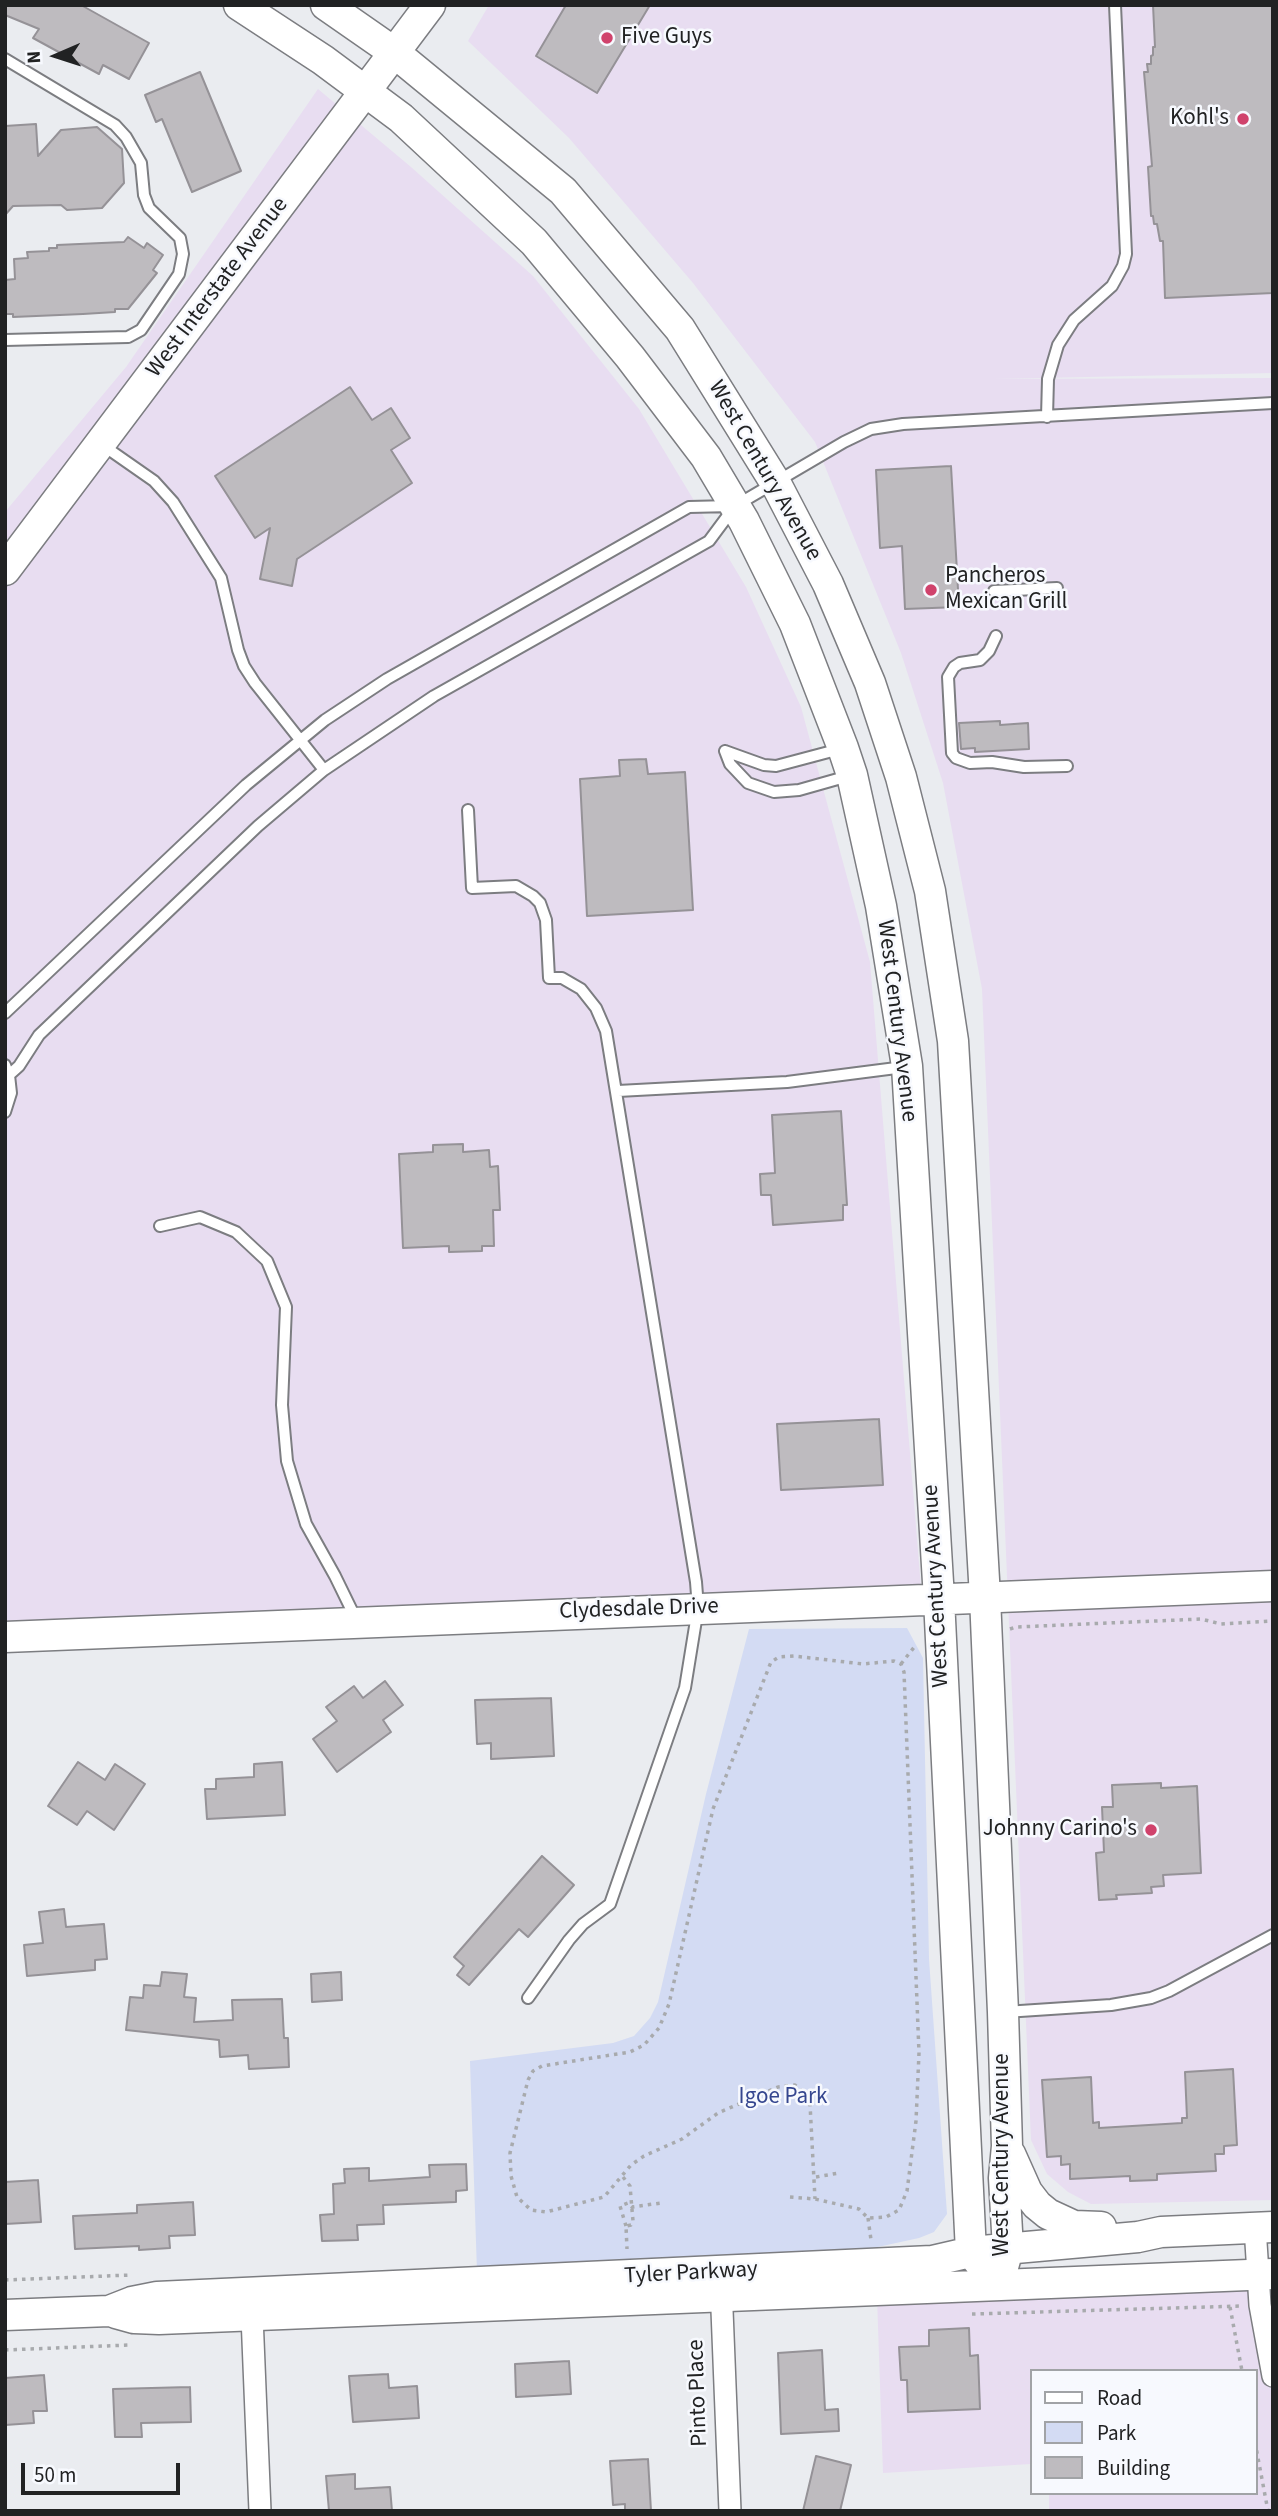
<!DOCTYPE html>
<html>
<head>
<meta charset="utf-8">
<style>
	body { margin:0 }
	#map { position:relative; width:1278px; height:2516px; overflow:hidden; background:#eaecf0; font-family:"Source Sans 3",sans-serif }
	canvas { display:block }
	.frame { position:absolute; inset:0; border:7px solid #212223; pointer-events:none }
	.legend { position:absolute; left:1030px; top:2369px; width:228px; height:126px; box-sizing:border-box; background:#f7f9fe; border:2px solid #a1a3a6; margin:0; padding:9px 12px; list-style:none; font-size:21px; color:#212223 }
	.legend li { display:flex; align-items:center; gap:14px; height:35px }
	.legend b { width:35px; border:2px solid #a1a3a6 }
	.north { position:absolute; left:21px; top:21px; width:70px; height:70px; -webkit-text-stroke:5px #f7f9fe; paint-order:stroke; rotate:267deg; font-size:19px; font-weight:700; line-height:28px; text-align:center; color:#212223 }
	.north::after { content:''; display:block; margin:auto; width:24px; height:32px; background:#212223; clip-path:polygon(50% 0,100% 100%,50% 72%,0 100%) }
	.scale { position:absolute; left:21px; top:2463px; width:159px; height:32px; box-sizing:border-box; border:4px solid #212223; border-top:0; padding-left:9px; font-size:21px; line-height:24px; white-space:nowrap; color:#212223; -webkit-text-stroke:5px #f7f9fe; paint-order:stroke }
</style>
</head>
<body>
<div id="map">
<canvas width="1278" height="2516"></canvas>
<div class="frame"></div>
<ul class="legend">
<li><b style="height:9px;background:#fff"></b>Road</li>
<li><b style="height:19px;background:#d3dbf3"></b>Park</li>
<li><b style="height:19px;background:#bebbbf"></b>Building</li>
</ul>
<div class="north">N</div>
<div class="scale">50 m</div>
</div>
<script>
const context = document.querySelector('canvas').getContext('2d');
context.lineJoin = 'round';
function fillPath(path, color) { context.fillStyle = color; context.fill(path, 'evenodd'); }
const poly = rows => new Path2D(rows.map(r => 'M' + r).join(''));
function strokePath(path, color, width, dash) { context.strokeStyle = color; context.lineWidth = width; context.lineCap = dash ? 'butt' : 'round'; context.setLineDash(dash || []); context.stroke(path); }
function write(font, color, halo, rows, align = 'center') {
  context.font = font + ' "Source Sans 3",sans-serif'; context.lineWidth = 5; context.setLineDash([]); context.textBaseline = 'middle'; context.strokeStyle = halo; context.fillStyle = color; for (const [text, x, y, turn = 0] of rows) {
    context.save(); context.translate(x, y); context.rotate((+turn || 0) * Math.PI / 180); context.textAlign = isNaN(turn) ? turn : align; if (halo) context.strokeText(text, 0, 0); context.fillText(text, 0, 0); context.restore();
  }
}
fillPath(poly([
	[489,5,1273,5,1273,373,994,379,1273,378,1273,2200,1091,2204,1068,2192,1047,2174,1031,2140,982,989,943,783,901,653,815,442,693,283,569,138,468,41],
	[318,89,411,167,533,276,639,409,746,587,801,707,870,962,921,1588,5,1626,5,512,126,367],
	[1273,2283,1273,2511,1049,2511,1049,2493,1255,2493,1255,2371,1031,2371,1031,2464,883,2473,877,2297]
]), '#e8ddf1');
fillPath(poly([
	[907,1628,923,1658,929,1959,947,2214,934,2232,919,2238,873,2248,477,2272,470,2061,613,2043,634,2036,650,2018,658,2002,706,1794,749,1629]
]), '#d3dbf3');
const building = poly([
	[5,5,81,5,149,43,129,79,103,65,99,74,33,38,39,29,5,15,5,5],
	[566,5,650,5,597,93,536,56,566,5],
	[1153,5,1273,5,1273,293,1165,298,1163,241,1160,241,1157,224,1154,224,1153,216,1151,216,1148,167,1152,166,1144,72,1148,72,1147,64,1151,64,1151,56,1153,55,1153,47,1155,47,1153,5],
	[200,72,241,171,192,192,162,119,156,122,145,95,200,72],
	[36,124,38,156,61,130,97,127,122,149,124,183,102,208,67,210,61,205,13,206,5,215,5,126,36,124],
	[128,237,144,248,147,243,163,255,153,270,157,273,128,309,115,309,115,312,83,314,13,317,13,314,5,314,5,280,15,279,14,259,28,258,27,252,49,251,49,248,57,248,57,245,124,242,128,237],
	[350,387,372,420,391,408,410,438,391,450,412,483,297,559,292,586,260,579,270,528,255,538,215,476,350,387],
	[951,466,959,607,905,609,902,546,880,548,876,470,951,466],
	[1000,721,1000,725,1028,723,1029,749,975,752,975,748,961,749,959,723,1000,721],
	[646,759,648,774,685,772,693,910,587,916,580,779,620,776,619,760,646,759],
	[841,1111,847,1205,843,1205,843,1220,773,1225,771,1195,761,1195,760,1174,775,1173,772,1115,841,1111],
	[463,1144,463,1152,489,1150,490,1167,498,1166,500,1210,493,1210,494,1246,482,1246,482,1251,449,1252,449,1246,403,1248,399,1154,433,1152,433,1145,463,1144],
	[879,1419,883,1485,781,1490,777,1424,879,1419],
	[385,1681,403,1705,383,1720,391,1732,337,1772,313,1739,337,1721,326,1707,354,1686,363,1698,385,1681],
	[551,1698,554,1756,491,1759,491,1743,477,1744,475,1700,551,1698],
	[78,1762,105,1780,115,1764,145,1784,114,1830,87,1811,77,1825,48,1806,78,1762],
	[282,1762,285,1815,207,1819,205,1789,216,1789,216,1779,254,1777,254,1764,282,1762],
	[1161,1783,1161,1788,1197,1786,1201,1873,1163,1875,1164,1886,1151,1887,1152,1893,1116,1895,1117,1899,1099,1900,1096,1853,1104,1852,1102,1807,1113,1807,1112,1785,1161,1783],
	[542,1856,574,1885,528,1937,519,1929,469,1985,457,1975,464,1966,454,1957,542,1856],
	[64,1909,66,1927,104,1924,107,1959,95,1960,95,1970,27,1976,24,1945,43,1943,39,1912,64,1909],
	[162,1972,187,1974,184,1997,196,1998,194,2022,233,2020,232,2000,282,1999,284,2038,288,2038,289,2067,249,2069,248,2055,220,2057,219,2040,126,2030,130,1997,143,1998,144,1985,160,1986,162,1972],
	[341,1972,342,2000,312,2002,311,1974,341,1972],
	[1233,2069,1237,2145,1224,2146,1224,2154,1215,2154,1216,2171,1157,2174,1157,2180,1130,2181,1130,2176,1070,2179,1070,2164,1061,2165,1061,2156,1047,2157,1042,2080,1091,2077,1093,2123,1099,2122,1099,2128,1182,2123,1182,2118,1187,2118,1185,2072,1233,2069],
	[466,2164,467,2190,456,2191,456,2202,383,2205,384,2224,357,2225,358,2240,322,2241,320,2215,334,2214,333,2184,345,2183,344,2169,369,2168,369,2181,430,2177,429,2165,466,2164],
	[38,2180,41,2222,5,2224,5,2182,38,2180],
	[193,2202,195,2235,169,2236,170,2248,139,2250,139,2246,75,2249,73,2216,137,2213,137,2205,193,2202],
	[969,2328,970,2356,978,2355,980,2409,908,2412,907,2380,901,2380,899,2347,929,2346,929,2330,969,2328],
	[822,2350,825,2410,838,2409,839,2431,781,2434,778,2353,822,2350],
	[569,2361,571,2394,516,2397,515,2364,569,2361],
	[388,2374,389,2388,417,2386,419,2418,353,2422,349,2376,388,2374],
	[44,2375,47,2411,33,2411,34,2423,5,2425,5,2378,44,2375],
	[190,2387,191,2422,141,2423,142,2437,115,2437,113,2389,190,2387],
	[816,2456,851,2465,840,2511,803,2511,816,2456],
	[648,2459,651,2511,625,2511,625,2504,613,2505,610,2461,648,2459],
	[355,2474,355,2489,390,2487,392,2511,329,2511,326,2476,355,2474]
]);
fillPath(building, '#bebbbf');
strokePath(building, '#959297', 2);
const lane = poly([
	[5,59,115,125,126,137,141,163,144,195,149,208,180,238,183,254,179,274,141,330,128,337,5,340],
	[1047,417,1048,379,1058,345,1074,320,1112,286,1123,266,1126,254,1115,5],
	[101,444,154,481,173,502,221,578,238,650,244,666,255,683,324,770],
	[994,591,1057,588],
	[996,636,989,651,980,660,960,663,954,667,948,677,952,753,956,758,970,763,992,762,1024,767,1067,766],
	[725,751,730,764,748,783,774,792,799,790,852,775],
	[725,751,764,765,776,766,840,749],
	[468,810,472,888,516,886,533,896,540,903,546,920,549,978,562,978,581,989,596,1008,606,1031,696,1582,698,1608,685,1688,610,1904,583,1924,569,1940,528,1998],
	[5,1013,246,785,325,720,387,679,689,507,732,506],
	[5,1065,9,1075,11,1093,5,1112],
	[9,1075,19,1066,39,1035,258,826,324,770,434,696,709,541,735,506,844,442,871,429,903,424,1273,403],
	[618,1091,787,1082,904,1067],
	[160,1226,200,1217,236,1232,267,1261,286,1307,282,1405,287,1461,306,1524,335,1576,356,1619],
	[1005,2012,1111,2005,1151,1998,1169,1991,1273,1935]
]);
const street = poly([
	[1255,2227,1260,2305,1273,2376],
	[721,2285,730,2511],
	[252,2316,260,2511]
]);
const secondary = poly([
	[239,5,323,60,401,118,534,242,630,357,706,457,744,521,795,624,843,748,852,775,881,906,907,1066,939,1599,971,2252,998,2285],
	[326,5,395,53,563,191,680,329,775,482,828,584,870,683,901,777,930,891,953,1041,985,1597,1003,2012,1007,2146,1004,2178,1008,2249,998,2285],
	[5,570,430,5],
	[5,1637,1273,1586],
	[1010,2154,1027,2192,1037,2205,1048,2214,1074,2226,1101,2227],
	[116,2313,134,2318,159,2319,1273,2274],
	[5,2315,109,2311,132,2302,157,2297,932,2261,971,2252,1138,2237,1161,2232,1273,2227]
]);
strokePath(lane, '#7c7d81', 14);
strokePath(street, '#7c7d81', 24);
strokePath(secondary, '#7c7d81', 33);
strokePath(poly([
	[1010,1629,1016,1627,1201,1619,1221,1624,1273,1621],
	[901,1664,915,1646],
	[623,2177,630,2186,633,2221,631,2225,626,2226,627,2249],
	[816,2177,839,2173],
	[790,2197,815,2199,859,2209,868,2218,886,2217,899,2210,907,2191,916,2121,919,2053,904,1672,901,1664,894,1661,863,1664,794,1656,779,1657,771,1662,713,1809,669,2004,659,2028,644,2045,630,2052,542,2066,533,2071,528,2080,510,2153,511,2176,517,2197,531,2210,546,2212,604,2197,631,2165,644,2156,682,2139,718,2113,778,2087,795,2085,806,2095,810,2104,815,2199],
	[868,2218,871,2240],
	[626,2226,620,2206,628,2203,632,2207,661,2203],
	[5,2280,131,2275],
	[1230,2307,1242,2371],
	[972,2314,1241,2306],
	[5,2350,129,2345],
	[1255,2442,1268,2511]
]), '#a8aaad', 3.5, [3.5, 5]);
strokePath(lane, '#fff', 10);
strokePath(street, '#fff', 21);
strokePath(secondary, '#fff', 30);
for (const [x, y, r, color] of [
	[607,38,7,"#d0426c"],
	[1243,119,7,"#d0426c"],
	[931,590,7,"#d0426c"],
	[1151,1830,7,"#d0426c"]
]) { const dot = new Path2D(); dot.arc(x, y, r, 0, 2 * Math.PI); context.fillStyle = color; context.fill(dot); strokePath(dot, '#f7f9fe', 2.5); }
write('23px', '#212223', '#f7f9fe', [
	["Five Guys",621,38],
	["Kohl's",1229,119,"right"],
	["Pancheros",945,577],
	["Mexican Grill",945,603],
	["Johnny Carino's",1137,1830,"right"]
], 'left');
write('23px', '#212223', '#f7f9fe', [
	["West Interstate Avenue",218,288,-53],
	["West Century Avenue",764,471,60],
	["West Century Avenue",896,1021,83],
	["West Century Avenue",937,1586,-93],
	["Clydesdale Drive",639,1610,-2],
	["West Century Avenue",1003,2155,-90],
	["Tyler Parkway",691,2274,-3],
	["Pinto Place",699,2393,-92]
]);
write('23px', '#35468f', '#f7f9fe', [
	["Igoe Park",783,2098]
]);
</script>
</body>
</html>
